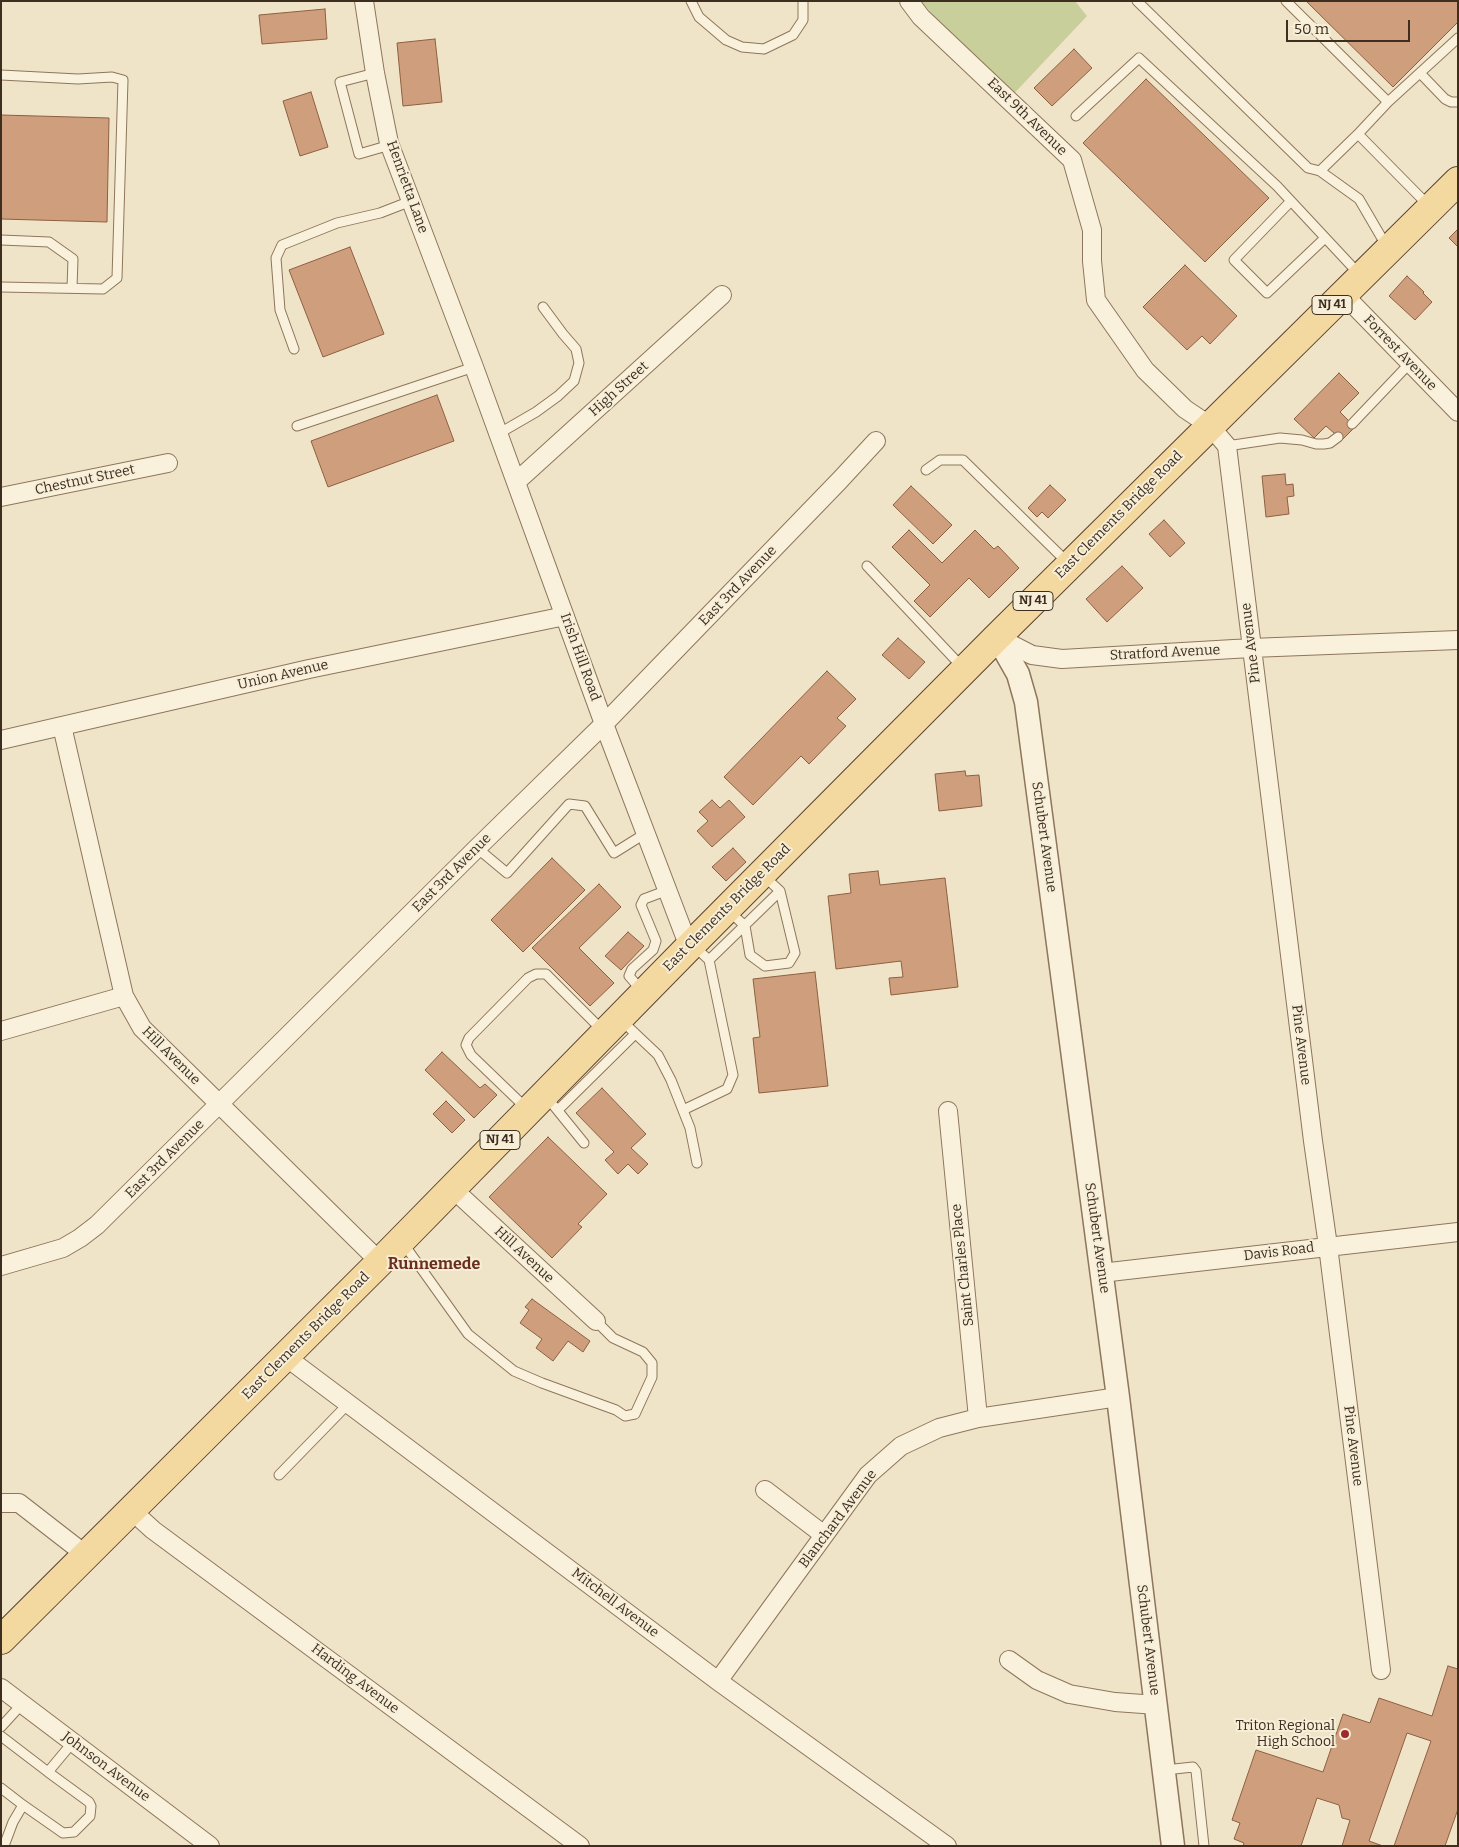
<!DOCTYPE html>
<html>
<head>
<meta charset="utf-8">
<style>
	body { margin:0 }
	#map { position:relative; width:1459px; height:1847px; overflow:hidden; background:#f0e4c8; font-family:Bitter,serif }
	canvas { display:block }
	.frame { position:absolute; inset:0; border:2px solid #3d2e20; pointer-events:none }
	.scale { position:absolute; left:1286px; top:20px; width:124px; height:22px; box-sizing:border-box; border:2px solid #3d2e20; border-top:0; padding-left:6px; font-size:15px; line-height:18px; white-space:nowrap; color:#3d2e20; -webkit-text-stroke:4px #f7eed8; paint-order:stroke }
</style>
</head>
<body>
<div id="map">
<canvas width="1459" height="1847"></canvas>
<div class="frame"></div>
<div class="scale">50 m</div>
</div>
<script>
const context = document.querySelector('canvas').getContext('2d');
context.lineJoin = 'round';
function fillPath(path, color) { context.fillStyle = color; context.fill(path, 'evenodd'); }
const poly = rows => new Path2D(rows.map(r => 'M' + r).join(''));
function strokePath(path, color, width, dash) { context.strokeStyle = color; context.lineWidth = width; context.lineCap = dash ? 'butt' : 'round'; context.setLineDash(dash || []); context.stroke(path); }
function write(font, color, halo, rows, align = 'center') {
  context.font = font + ' Bitter,serif'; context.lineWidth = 4; context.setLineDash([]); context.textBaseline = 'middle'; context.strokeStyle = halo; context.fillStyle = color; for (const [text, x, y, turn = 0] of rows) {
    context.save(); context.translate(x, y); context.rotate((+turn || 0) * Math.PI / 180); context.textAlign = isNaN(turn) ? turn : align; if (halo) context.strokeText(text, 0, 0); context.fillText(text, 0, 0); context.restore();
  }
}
fillPath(poly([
	[921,1,1075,1,1087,16,1007,101]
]), '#c9cf9b');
const building = poly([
	[1306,1,1458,1,1458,22,1393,87,1306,1],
	[325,9,327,39,262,44,259,15,325,9],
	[435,39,442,102,403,106,397,43,435,39],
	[1074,49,1092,68,1052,106,1034,88,1074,49],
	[1146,79,1269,198,1205,262,1083,143,1146,79],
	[311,92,328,147,300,156,283,101,311,92],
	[1,115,109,118,107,222,1,219,1,115],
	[1458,229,1458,247,1449,238,1458,229],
	[350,247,384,334,323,357,289,270,350,247],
	[1185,265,1237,316,1210,344,1202,336,1187,350,1143,307,1185,265],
	[1407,276,1424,292,1423,293,1432,302,1415,320,1389,296,1407,276],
	[1339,373,1359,393,1340,412,1355,427,1342,440,1326,426,1314,438,1294,419,1339,373],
	[437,395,454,441,328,487,311,441,437,395],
	[1285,474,1286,485,1293,484,1294,496,1287,497,1289,514,1266,517,1262,476,1285,474],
	[1050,485,1066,500,1048,518,1042,512,1037,517,1028,508,1050,485],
	[911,486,952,525,933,544,893,505,911,486],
	[1164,520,1185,543,1170,557,1149,534,1164,520],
	[909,530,942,563,975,530,994,549,998,546,1019,568,989,598,969,578,930,617,914,601,930,585,892,547,909,530],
	[1122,566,1143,588,1107,622,1086,599,1122,566],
	[898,638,925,662,909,679,882,655,898,638],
	[827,671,856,699,837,718,846,726,809,764,801,756,753,805,724,777,827,671],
	[965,771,966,776,979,775,982,806,939,811,935,774,965,771],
	[712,800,720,808,729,800,745,817,712,847,697,831,708,821,699,812,712,800],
	[733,848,746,862,726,881,712,867,733,848],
	[552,858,585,890,523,952,491,920,552,858],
	[878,871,880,885,945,878,958,987,891,995,889,978,903,977,901,961,836,969,828,896,851,893,849,874,878,871],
	[599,884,621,907,579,948,614,983,590,1006,532,948,599,884],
	[628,932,644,946,621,970,605,956,628,932],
	[815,972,828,1086,759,1093,753,1038,760,1037,753,979,815,972],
	[442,1052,480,1088,485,1084,497,1095,474,1118,425,1070,442,1052],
	[602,1088,646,1134,631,1148,648,1164,638,1174,628,1164,618,1174,605,1160,614,1152,576,1113,602,1088],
	[446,1101,465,1120,452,1133,433,1114,446,1101],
	[548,1137,607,1194,578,1224,582,1227,552,1258,489,1197,548,1137],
	[532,1299,590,1341,583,1352,568,1341,553,1361,536,1348,542,1339,520,1323,529,1310,525,1307,532,1299],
	[1448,1666,1458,1669,1458,1809,1445,1846,1394,1846,1431,1741,1407,1733,1369,1841,1383,1846,1342,1846,1350,1820,1342,1818,1339,1805,1317,1798,1301,1846,1243,1846,1244,1843,1234,1839,1240,1823,1232,1820,1256,1750,1323,1772,1343,1714,1370,1723,1379,1698,1432,1716,1448,1666]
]);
fillPath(building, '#cf9f7d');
strokePath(building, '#8d5f41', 1);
const service = poly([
	[691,1,699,17,726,40,742,47,764,49,793,35,803,20,803,1],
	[1137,1,1308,168,1320,171,1359,199,1387,247],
	[1286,1,1388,102],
	[375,73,340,82,359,154,390,145],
	[1420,73,1445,99,1451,102,1458,102],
	[1,75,78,79,112,77,123,80,117,278,103,289,1,287],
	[1076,116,1139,58,1277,186,1359,274],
	[1320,171,1358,134],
	[1291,201,1234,260,1267,293,1325,238],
	[1429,206,1358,134,1388,102,1458,38],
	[1,240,49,242,73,259,72,288],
	[294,349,280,310,276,258,282,245,337,223,380,213,411,201],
	[1352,424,1410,363],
	[297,426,474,367],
	[498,434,536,412,558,396,574,381,579,363,576,349,563,334,543,307],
	[1227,446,1280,438,1302,440,1316,444,1324,444,1330,443,1338,437],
	[926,470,940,460,963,460,1068,563],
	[867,566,963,668],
	[477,848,507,873,569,804,585,806,614,853,646,833],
	[729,911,745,926,750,955,765,966,789,963,795,953,780,891,764,876],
	[709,960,780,891],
	[642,991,629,976,632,969,653,950,656,941,641,905,644,899,668,890],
	[621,1020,658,1055,671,1080,690,1128,697,1163],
	[554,1106,584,1143],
	[527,1109,471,1055,466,1045,469,1038,528,978,536,974,546,974,603,1031],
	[558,1110,635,1034],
	[683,1110,727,1089,733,1075,709,960,694,946],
	[403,1243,468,1334,514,1371,542,1383,616,1410,625,1416,635,1414,652,1377,652,1363,643,1352,613,1338,596,1321],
	[279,1475,348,1404],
	[1,1727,22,1704],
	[1,1736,48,1772,73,1742],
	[1165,1770,1193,1767,1196,1771,1204,1846],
	[1,1788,23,1805,13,1822,4,1846],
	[23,1805,63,1833,74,1832,90,1816,91,1806,89,1802,48,1772]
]);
const minor = poly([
	[364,1,375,73,389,143,474,367,604,724,689,947],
	[909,1,921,17,1072,160,1092,230,1092,261,1096,300,1145,370,1185,409,1209,425,1227,446,1313,1141,1328,1246,1381,1670],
	[1343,294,1458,412],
	[516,482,722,295],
	[1,497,168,463],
	[997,637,1032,655,1062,659,1251,648,1458,640],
	[62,726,124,996,142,1028,380,1262],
	[1,740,309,669,565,616],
	[1,1031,124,996],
	[948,1111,978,1418],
	[453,1189,596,1321],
	[1,1266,63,1248,80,1238,97,1225,477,848,604,724,840,480,876,441],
	[1101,1273,1458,1232],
	[286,1357,718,1681,947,1846],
	[765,1490,824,1535],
	[1,1503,19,1503,86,1555],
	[131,1510,153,1530,580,1846],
	[1009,1660,1037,1680,1069,1694,1115,1702,1157,1705],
	[718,1681,868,1475,901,1446,939,1428,978,1418,1118,1397],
	[1,1688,210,1846]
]);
const tertiary = poly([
	[997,637,1018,674,1026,702,1118,1397,1173,1846]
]);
const primary = poly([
	[1,1640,380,1262,692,944,997,637,1458,181]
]);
strokePath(service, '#8d765c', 11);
strokePath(minor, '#8d765c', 20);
strokePath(tertiary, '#8d765c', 25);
strokePath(primary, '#5b4430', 30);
strokePath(service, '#faf1dc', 9);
strokePath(minor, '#faf1dc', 18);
strokePath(tertiary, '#faf1dc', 22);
strokePath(primary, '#f3d9a0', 28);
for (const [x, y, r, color] of [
	[1345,1734,5,"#9e2a2b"]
]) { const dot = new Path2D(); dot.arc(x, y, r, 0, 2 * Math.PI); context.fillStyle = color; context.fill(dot); strokePath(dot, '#f7eed8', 2); }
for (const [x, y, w] of [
	[1332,305,40],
	[1033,601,40],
	[500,1140,40]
]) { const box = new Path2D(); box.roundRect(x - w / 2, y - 9.5, w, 19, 4); context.fillStyle = '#f7eed8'; context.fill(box); strokePath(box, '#3d2e20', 1); }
write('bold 12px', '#3d2e20', null, [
	["NJ 41",1332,305],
	["NJ 41",1033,601],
	["NJ 41",500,1140]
]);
write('14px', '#3d2e20', '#f7eed8', [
	["East 9th Avenue",1027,117,44],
	["Henrietta Lane",407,187,70],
	["Forrest Avenue",1400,353,46],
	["High Street",619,389,-42],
	["Chestnut Street",85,480,-12],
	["East Clements Bridge Road",1119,515,-45],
	["East 3rd Avenue",738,586,-46],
	["Pine Avenue",1251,643,-97],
	["Stratford Avenue",1165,653,-3],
	["Irish Hill Road",580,657,70],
	["Union Avenue",283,675,-13],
	["Schubert Avenue",1044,837,82],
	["East 3rd Avenue",452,873,-45],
	["East Clements Bridge Road",727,908,-45],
	["Pine Avenue",1301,1045,83],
	["Hill Avenue",171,1056,45],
	["East 3rd Avenue",165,1159,-45],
	["Schubert Avenue",1097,1238,82],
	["Davis Road",1279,1252,-7],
	["Hill Avenue",524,1255,43],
	["Saint Charles Place",963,1265,-96],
	["East Clements Bridge Road",306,1336,-45],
	["Pine Avenue",1353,1446,83],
	["Blanchard Avenue",838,1519,-53],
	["Mitchell Avenue",615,1603,37],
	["Schubert Avenue",1148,1640,83],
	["Harding Avenue",355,1679,37],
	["Johnson Avenue",106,1767,37]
]);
write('14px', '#3d2e20', '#f7eed8', [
	["Triton Regional",1335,1726],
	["High School",1335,1742]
], 'right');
write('bold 16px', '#6b2e1e', '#f7eed8', [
	["Runnemede",434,1265]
]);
</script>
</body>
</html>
